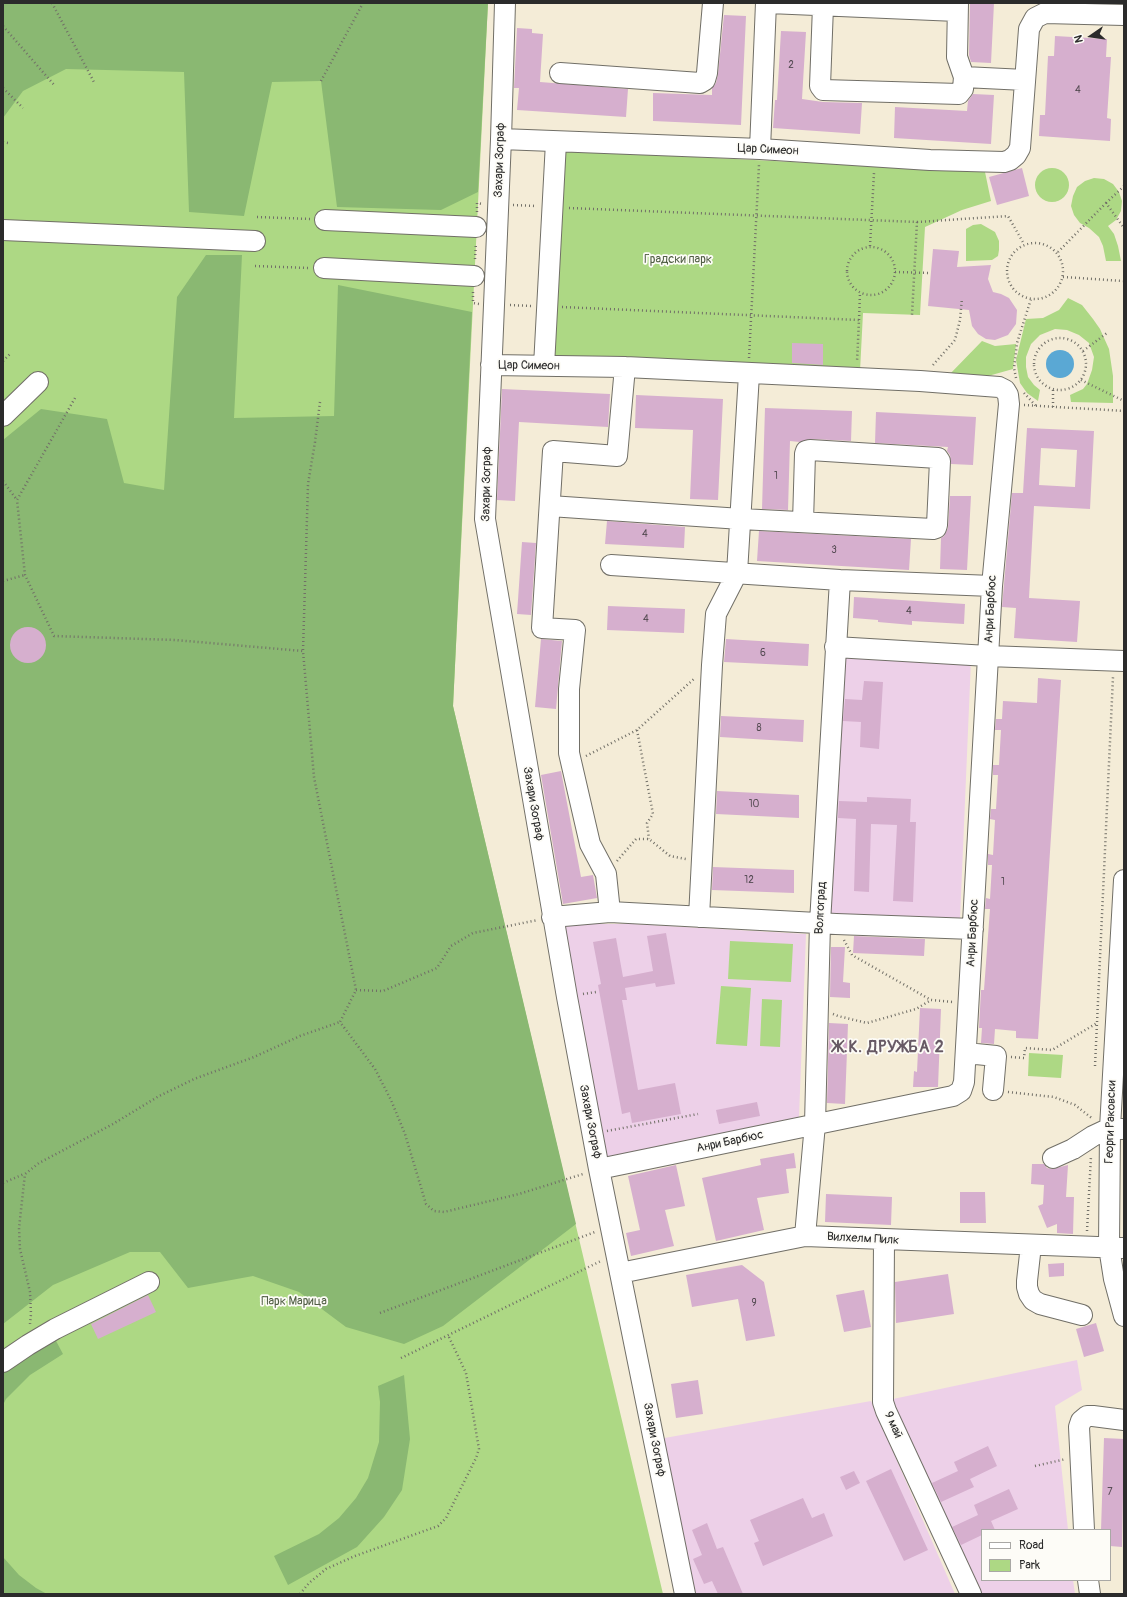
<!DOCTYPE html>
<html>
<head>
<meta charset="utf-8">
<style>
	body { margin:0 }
	#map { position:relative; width:1127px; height:1597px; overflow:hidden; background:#f4ecd7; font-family:Pangolin,sans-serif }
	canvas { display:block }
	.frame { position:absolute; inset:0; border:4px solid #2b2b2b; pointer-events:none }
	.legend { position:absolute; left:981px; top:1529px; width:130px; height:52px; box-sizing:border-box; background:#fdfcf7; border:1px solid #a9a8a5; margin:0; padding:5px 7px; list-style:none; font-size:12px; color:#2b2b2b }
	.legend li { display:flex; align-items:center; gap:8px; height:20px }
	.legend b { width:20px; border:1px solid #a9a8a5 }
	.north { position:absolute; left:1071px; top:16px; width:40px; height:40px; -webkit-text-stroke:3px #fdfcf7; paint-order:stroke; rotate:257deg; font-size:11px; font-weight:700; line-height:16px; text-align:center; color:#2b2b2b }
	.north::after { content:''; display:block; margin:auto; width:14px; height:18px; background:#2b2b2b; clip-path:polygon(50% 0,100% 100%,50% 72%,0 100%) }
</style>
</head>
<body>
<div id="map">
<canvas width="1127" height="1597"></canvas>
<div class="frame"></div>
<ul class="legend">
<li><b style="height:5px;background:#fff"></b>Road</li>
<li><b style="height:11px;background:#add884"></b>Park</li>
</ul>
<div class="north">N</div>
</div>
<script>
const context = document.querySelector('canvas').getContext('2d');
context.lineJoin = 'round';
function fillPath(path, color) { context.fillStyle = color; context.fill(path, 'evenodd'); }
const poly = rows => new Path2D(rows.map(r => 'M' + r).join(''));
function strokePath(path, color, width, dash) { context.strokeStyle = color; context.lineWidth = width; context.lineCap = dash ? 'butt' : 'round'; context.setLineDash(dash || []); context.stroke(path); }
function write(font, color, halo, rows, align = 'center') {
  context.font = font + ' Pangolin,sans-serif'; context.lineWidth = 3.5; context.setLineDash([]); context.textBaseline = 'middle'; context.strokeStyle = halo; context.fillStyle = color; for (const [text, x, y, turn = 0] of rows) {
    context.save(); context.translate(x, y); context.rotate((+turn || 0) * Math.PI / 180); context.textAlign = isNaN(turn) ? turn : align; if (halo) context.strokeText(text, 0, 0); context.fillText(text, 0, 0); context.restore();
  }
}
fillPath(poly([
	[841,654,971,660,960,919,828,914],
	[568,924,633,924,806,934,799,1117,603,1158,562,927],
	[1077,1360,1082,1390,1055,1406,1068,1530,982,1530,982,1580,1073,1580,1075,1594,980,1594,915,1465,893,1399],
	[871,1401,955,1594,696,1594,659,1439]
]), '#edd0e8');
fillPath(poly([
	[3,3,488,3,453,706,663,1594,3,1594],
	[562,150,985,172,991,201,962,210,925,227,920,315,863,313,860,371,552,358],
	'1035 185a17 17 0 1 1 34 0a17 17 0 1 1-34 0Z',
	[1094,178,1104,179,1113,184,1119,192,1122,201,1121,211,1116,220,1108,226,1114,234,1118,246,1121,261,1106,261,1103,246,1099,237,1089,228,1080,223,1074,215,1071,206,1073,196,1077,187,1085,181],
	[981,224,995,232,999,241,999,250,998,256,992,260,966,261,966,229,973,225],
	[1068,298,1082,305,1093,319,1100,329,1109,349,1113,376,1113,403,1071,402,1070,395,1083,389,1087,384,1092,370,1094,357,1089,343,1079,335,1067,330,1055,329,1040,335,1031,344,1026,357,1026,367,1028,377,1034,385,1040,390,1038,401,1027,393,1020,383,1016,360,1026,319,1043,318,1059,310],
	[982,341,995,346,1016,344,1013,369,981,378,948,376],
	[730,941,793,944,791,982,728,979],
	[721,986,751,988,747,1046,716,1044],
	[762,999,782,1000,780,1047,760,1046],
	[1029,1053,1063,1055,1061,1078,1028,1076]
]), '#add884');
fillPath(poly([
	[3,3,488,3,478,192,441,210,337,207,321,81,272,82,244,216,189,212,184,72,66,69,23,91,3,118],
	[206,255,242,255,234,418,334,416,338,285,472,312,453,706,576,1224,443,1326,404,1344,346,1327,299,1292,253,1276,188,1288,160,1252,130,1252,53,1285,3,1324,3,440,41,409,107,419,124,483,164,490,177,297],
	[55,1339,63,1354,30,1375,6,1399,3,1405,3,1370],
	[404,1375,410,1439,402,1490,384,1517,357,1547,288,1585,274,1556,319,1534,339,1518,356,1498,368,1478,379,1442,380,1402,378,1386],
	[3,1557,19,1575,36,1588,47,1594,3,1594]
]), '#8ab872');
fillPath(poly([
	'1046 364a14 14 0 1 1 28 0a14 14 0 1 1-28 0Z'
]), '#5aa8d4');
fillPath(poly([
	[970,3,994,3,991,63,971,62,969,55],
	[724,15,746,16,741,125,653,121,653,93,712,95,712,88,716,83,718,74],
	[517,28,532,29,532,33,543,34,540,82,628,89,626,117,517,110,519,88,514,88],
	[781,31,806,32,802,99,823,102,862,103,860,134,773,128,775,100,777,100],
	[1055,36,1107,39,1106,57,1111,57,1107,118,1111,119,1110,141,1039,136,1040,115,1045,115,1048,56,1054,56],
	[973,94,994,95,991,144,894,138,895,107,967,111,968,101],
	[1022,168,1029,196,997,205,989,177],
	[933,249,959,251,957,267,991,265,988,279,993,292,1001,294,1009,298,1017,310,1016,324,1008,335,995,340,986,339,978,334,972,326,969,310,928,306],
	[792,343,823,344,823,365,792,363],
	[502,389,610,394,608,427,519,422,515,501,497,500],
	[636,395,723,399,718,500,690,499,693,430,635,428],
	[765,408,852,411,851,441,811,439,800,442,790,441,788,510,762,509],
	[876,412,976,417,973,465,951,464,950,455,947,451,948,447,875,443],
	[1027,428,1094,431,1090,509,1034,506,1029,598,1080,601,1077,642,1014,638,1016,608,1002,607,1012,493,1023,493],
	[1041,448,1077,450,1075,487,1039,485],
	[950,496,971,496,967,570,940,569,941,538,944,536,948,528],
	[607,521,685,527,684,548,605,544],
	[759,531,911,539,909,570,757,561],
	[522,542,536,543,531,615,517,614],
	[854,597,965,604,964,624,912,621,912,625,878,622,878,620,853,618],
	[608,606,685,609,684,633,607,630],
	'10 645a18 18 0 1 1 36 0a18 18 0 1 1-36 0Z',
	[541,639,562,641,556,709,535,707],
	[726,639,809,644,808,666,724,662],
	[1038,678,1061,680,1038,1039,1016,1038,1016,1031,995,1029,994,1044,981,1043,982,1028,979,1028,981,990,984,990,990,909,985,909,986,898,990,899,992,865,988,865,988,854,993,855,995,820,990,819,991,809,996,809,998,775,993,775,993,765,999,765,1001,730,995,730,996,719,1002,719,1003,701,1037,703],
	[864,681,883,682,879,749,860,747,861,722,843,721,845,699,862,700],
	[721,716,804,720,803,742,720,737],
	[561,771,581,877,593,875,597,898,563,904,541,775],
	[717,791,799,795,799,818,716,814],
	[867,797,911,799,910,822,916,822,913,902,893,901,897,825,871,824,869,892,854,891,856,819,838,818,839,801,867,802],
	[713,867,794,870,794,893,712,890],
	[666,933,675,984,656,987,655,983,625,988,627,1000,622,1000,638,1090,675,1083,681,1114,632,1123,630,1112,622,1114,598,985,601,984,593,942,616,938,623,977,653,971,647,936],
	[854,936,925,939,924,956,853,953],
	[831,947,845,947,843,982,850,983,850,998,830,997],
	[920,1008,941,1009,938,1087,913,1087,914,1071,917,1072],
	[829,1023,848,1024,845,1104,827,1103],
	[757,1102,760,1116,719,1124,716,1110],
	[794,1153,796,1168,786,1169,789,1193,757,1198,764,1230,716,1241,702,1178,761,1165,760,1159],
	[1032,1164,1044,1164,1047,1168,1052,1169,1068,1165,1066,1197,1074,1197,1073,1234,1057,1233,1057,1224,1047,1228,1038,1206,1043,1204,1044,1185,1031,1184],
	[676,1165,685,1206,665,1210,674,1246,631,1256,626,1233,640,1230,628,1176],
	[960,1192,985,1192,986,1223,960,1223],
	[826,1194,892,1197,891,1225,825,1222],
	[1064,1263,1064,1276,1049,1277,1048,1264],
	[742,1265,764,1282,775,1336,746,1341,738,1299,692,1307,686,1275],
	[948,1274,954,1314,896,1323,895,1282],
	[864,1290,871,1327,844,1332,836,1295],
	[148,1295,156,1312,98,1339,91,1324],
	[1096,1323,1104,1351,1084,1357,1076,1329],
	[698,1380,703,1414,676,1418,671,1384],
	[1104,1438,1124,1439,1122,1547,1110,1546,1110,1530,1101,1530],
	[988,1446,997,1466,970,1479,974,1487,941,1502,932,1483,958,1471,954,1462],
	[891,1469,928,1550,904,1561,866,1481],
	[854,1471,860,1483,846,1490,840,1477],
	[1009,1489,1018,1509,991,1521,995,1530,982,1530,982,1535,961,1545,952,1527,978,1515,974,1505],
	[803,1498,812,1518,824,1513,833,1536,763,1566,754,1543,759,1541,750,1520],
	[707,1523,717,1549,723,1547,743,1594,718,1594,712,1581,704,1584,693,1559,702,1555,692,1530]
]), '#d6afce');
const minor = poly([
	[505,3,501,139,485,519,567,997,599,1169,685,1594],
	[769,3,957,11],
	[823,6,820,86,823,90,959,94,963,89,964,77,957,57,958,3],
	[560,73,700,83,705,80,707,73,713,3],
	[964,77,1025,80],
	[501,139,760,149,930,160,1004,162,1010,160,1016,155,1020,148,1029,29,1035,18,1045,13,1124,15],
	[760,149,766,3],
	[325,220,476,227],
	[3,230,255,241],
	[324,268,474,276],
	[491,365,625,367,920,381,999,387,1005,390,1008,395,1009,404,992,586,964,1082,961,1091,953,1096,599,1169],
	[544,366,556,142],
	[3,416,38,382],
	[550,506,741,519,933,529,936,528,937,525,940,461,938,458,810,450,806,451,805,454,803,522],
	[611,565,840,580,992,586],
	[835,647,988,656,1124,661],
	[1124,880,1110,1128,1109,1247,1114,1279,1124,1316],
	[610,912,606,874,590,844,569,753,569,689,575,630,542,628,553,451,617,456,625,367],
	[552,917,610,912,836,924,973,929],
	[699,917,712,665,716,614,737,573,749,374],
	[966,1053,996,1056,993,1090],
	[1053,1158,1073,1149,1093,1136,1110,1128,1122,1129],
	[805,1236,815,1124,820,923,840,580],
	[884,1240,883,1402,886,1411,971,1594],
	[1031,1245,1027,1281,1027,1287,1029,1294,1033,1300,1040,1304,1082,1315],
	[620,1273,805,1236,1124,1248],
	[3,1362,28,1345,55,1329,149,1282],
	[1084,1530,1079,1427,1081,1421,1087,1416,1093,1416,1124,1420],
	[1088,1580,1090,1594]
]);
strokePath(minor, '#716f67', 22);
strokePath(poly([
	[52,3,95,84],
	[3,26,55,86],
	[321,81,363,3],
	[3,88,23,108],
	[3,142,8,143],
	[1106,203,1124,186],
	[513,205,536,206],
	[569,208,917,222,912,315],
	[477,212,477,203,482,204],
	[257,217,311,219],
	[917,222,1008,216,1024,244],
	'1007 271a28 28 0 1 1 56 0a28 28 0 1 1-56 0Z',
	[870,246,874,173],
	'847 271a24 24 0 1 1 48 0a24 24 0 1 1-48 0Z',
	[1058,252,1106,203,1124,228],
	[475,259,476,243],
	[255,266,309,268],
	[895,272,931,273],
	[1063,277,1124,281],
	[473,292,473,303,479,304],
	[510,305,531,306],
	[562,307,859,320,857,362],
	[859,320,860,293],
	'1034 364a26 26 0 1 1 52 0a26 26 0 1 1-52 0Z',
	[1083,351,1107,333],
	[749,358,759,165],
	[3,361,11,353],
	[933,365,955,340,960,320,962,298],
	[1016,378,1014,368,1017,343,1031,299],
	[1081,380,1124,401],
	[1024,393,1036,406],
	[75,398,17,500,25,575,54,636,175,640,303,651],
	[320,402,315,442,308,484,303,651,314,777,356,990,340,1022,375,1069,391,1100,405,1134,426,1204,434,1211,444,1212,519,1194,583,1174],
	[1024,405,1124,411],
	[1053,407,1053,389],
	[3,481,17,500],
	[3,581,25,575],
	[637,730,653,814,647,823,649,839],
	[586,756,637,730,695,678],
	[617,861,636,839,649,839,670,856,686,859],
	[844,940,852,955,931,1000,953,1002],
	[356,990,383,991,437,968,451,946,473,933,538,920],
	[583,994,596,992],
	[833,1014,838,1016,867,1023,916,1009,931,1000],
	[1011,1057,1024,1058,1025,1048,1052,1050,1097,1023],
	[1095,1066,1113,677],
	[1008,1092,1054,1097,1075,1105,1093,1119],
	[607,1131,698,1114],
	[3,1183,24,1174],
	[1087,1231,1091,1156],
	[380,1313,595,1232],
	[30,1324,31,1314,30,1292,20,1249,19,1228,25,1174,39,1163,113,1124,159,1096,194,1079,254,1057,300,1036,340,1022],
	[401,1358,601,1261],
	[1035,1466,1066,1459],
	[300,1594,309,1583,326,1569,355,1556,438,1526,446,1518,476,1458,479,1449,466,1373,448,1335]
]), '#716f67', 2.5, [1, 3]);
strokePath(minor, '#fff', 20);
write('10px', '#564c54', null, [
	["2",791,65],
	["4",1078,90],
	["1",776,476],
	["4",645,534],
	["3",834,550],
	["4",909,611],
	["4",646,619],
	["6",763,653],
	["8",759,728],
	["10",754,804],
	["12",749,880],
	["1",1003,882],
	["9",754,1303],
	["7",1110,1492]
]);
write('12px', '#2b2b2b', '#fdfcf7', [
	["Цар Симеон",768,150,3],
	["Захари Зограф",500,160,-88],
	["Цар Симеон",529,366,1],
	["Захари Зограф",487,484,-89],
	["Анри Барбюс",991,609,-87],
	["Захари Зограф",533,804,80],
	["Волгоград",821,908,-87],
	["Анри Барбюс",973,933,-87],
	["Захари Зограф",590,1122,79],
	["Георги Раковски",1111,1122,-88],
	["Анри Барбюс",730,1142,-12],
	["Вилхелм Пилк",863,1239,3],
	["9 май",893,1425,66],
	["Захари Зограф",654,1440,79]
]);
write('12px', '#525f46', '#fdfcf7', [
	["Градски парк",678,260],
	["Парк Марица",294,1302]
]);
context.letterSpacing = '1px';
write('bold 16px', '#675964', '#fdfcf7', [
	["Ж.К. ДРУЖБА 2",889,1048]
]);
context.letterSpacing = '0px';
</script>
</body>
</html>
